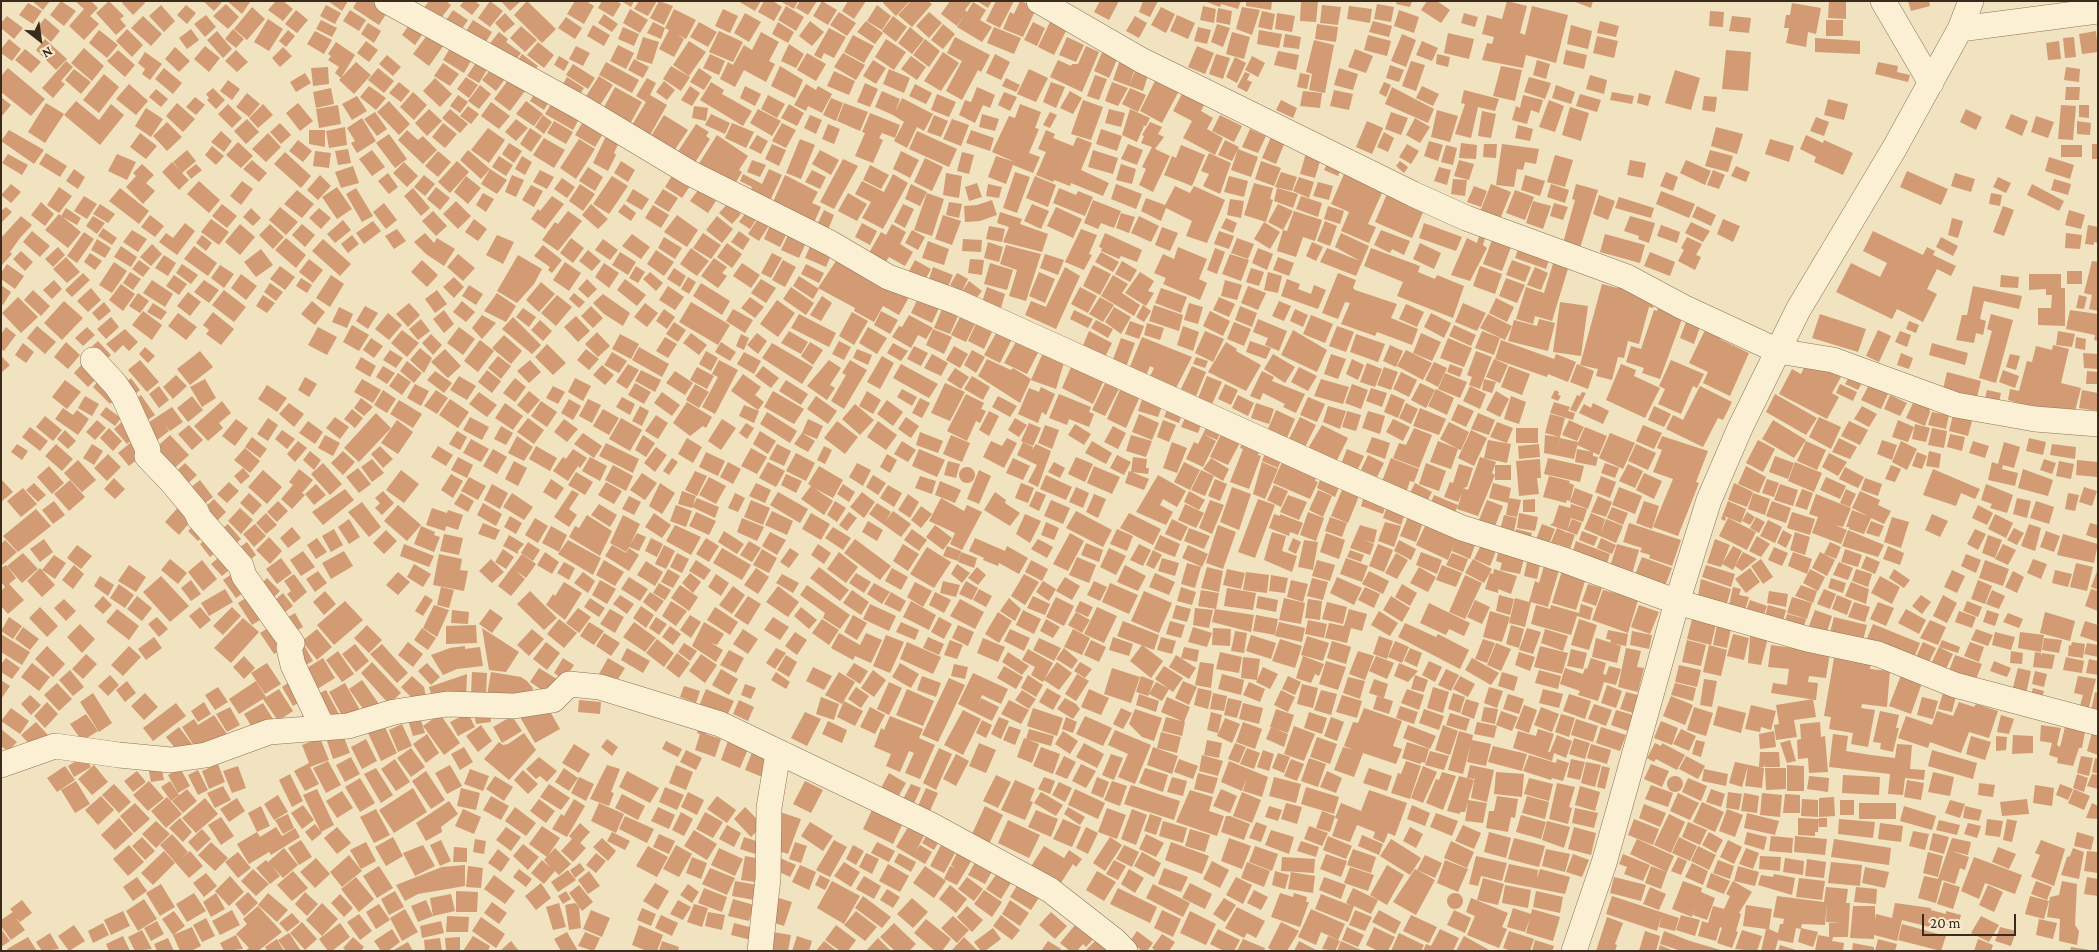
<!DOCTYPE html>
<html>
<head>
<meta charset="utf-8">
<style>
	body { margin:0 }
	#map { position:relative; width:2099px; height:952px; overflow:hidden; background:#f1e2c0; font-family:"Crimson Pro",serif }
	canvas { display:block }
	.frame { position:absolute; inset:0; border:2px solid #3a2b1c; pointer-events:none }
	.north { position:absolute; left:15px; top:15px; width:50px; height:50px; -webkit-text-stroke:4px #f8ecd0; paint-order:stroke; rotate:150deg; font-size:14px; font-weight:700; line-height:20px; text-align:center; color:#3a2b1c }
	.north::after { content:''; display:block; margin:auto; width:18px; height:22px; background:#3a2b1c; clip-path:polygon(50% 0,100% 100%,50% 72%,0 100%) }
	.scale { position:absolute; left:1922px; top:914px; width:94px; height:22px; box-sizing:border-box; border:2px solid #3a2b1c; border-top:0; padding-left:6px; font-size:15px; line-height:18px; white-space:nowrap; color:#3a2b1c; -webkit-text-stroke:4px #f8ecd0; paint-order:stroke }
</style>
</head>
<body>
<div id="map">
<canvas width="2099" height="952"></canvas>
<div class="frame"></div>
<div class="north">N</div>
<div class="scale">20 m</div>
</div>
<script>
const context = document.querySelector('canvas').getContext('2d');
context.lineJoin = 'round';
function fillPath(path, color) { context.fillStyle = color; context.fill(path, 'evenodd'); }
const poly = rows => new Path2D(rows.map(r => 'M' + r).join(''));
function strokePath(path, color, width, dash) { context.strokeStyle = color; context.lineWidth = width; context.lineCap = dash ? 'butt' : 'round'; context.setLineDash(dash || []); context.stroke(path); }
fillPath(poly([
	[32,1,50,1,43,10],
	[61,1,76,11,64,26,50,15],
	[75,1,91,1,98,8,90,16,99,24,84,40,69,26,84,9],
	[109,1,124,16,120,19,126,26,116,35,96,13],
	[124,1,144,1,145,3,133,15,122,3],
	[203,1,223,1,214,11],
	[227,1,249,1,250,2,242,14],
	[276,1,283,1,293,9,283,21,268,10],
	[328,1,348,1,342,11],
	[357,1,373,1,388,11,379,25,353,8],
	[429,1,446,1,451,5,436,25,420,13],
	[464,1,475,1,480,5,472,15,460,6],
	[490,1,503,11,490,27,478,18],
	[501,1,521,1,510,11],
	[527,1,556,29,542,43,514,15],
	[575,1,586,1,594,6,584,24,567,14],
	[602,1,617,1,621,4,613,17,598,8],
	[621,1,634,1,631,7],
	[639,1,657,1,648,16,634,9],
	[659,1,673,6,664,25,650,18],
	[738,1,761,1,755,11],
	[764,1,773,1,782,7,774,21,758,12],
	[780,1,798,1,794,9],
	[800,1,817,1,808,15,796,8],
	[822,1,837,10,828,25,813,16],
	[848,1,866,1,854,19,842,11],
	[885,1,910,1,896,16,883,3],
	[911,1,928,1,932,4,912,27,898,15],
	[950,1,972,1,965,10,967,12,973,2,986,10,980,20,992,27,982,42,957,27,965,14,957,26,941,14],
	[977,1,992,1,988,8],
	[996,1,1014,1,1000,28,986,21],
	[1020,1,1037,7,1023,37,1003,29,1010,12,1014,14],
	[1100,1,1119,1,1109,20,1094,12],
	[1143,1,1158,1,1150,17,1139,12],
	[1204,1,1241,1,1238,9,1221,4,1220,7],
	[1246,1,1272,1,1271,10,1246,6],
	[1301,1,1318,2,1316,22,1300,21],
	[1397,1,1412,1,1410,7,1396,4],
	[1427,1,1437,1,1450,10,1441,23,1421,10],
	[1507,1,1527,6,1520,33,1525,35,1532,6,1568,15,1556,63,1526,55,1523,68,1482,60,1487,43,1492,44,1494,37,1482,34,1487,15,1502,19],
	[1573,1,1593,1,1591,8],
	[1829,1,1846,1,1846,19,1828,18],
	[1908,1,1929,1,1930,6,1911,11],
	[28,3,42,11,33,24,19,15],
	[1792,3,1821,8,1816,34,1808,32,1806,47,1786,43,1789,28,1784,28,1786,15,1790,15],
	[226,4,239,17,228,29,213,16],
	[1377,4,1394,7,1391,22,1374,19],
	[161,5,175,21,164,32,149,16],
	[186,5,196,13,187,24,177,15],
	[326,5,341,13,335,24,320,16],
	[877,5,891,16,882,30,867,21],
	[1322,5,1341,7,1338,25,1320,23],
	[786,6,804,17,796,31,778,20],
	[1203,6,1216,9,1214,23,1200,20],
	[1349,6,1372,9,1370,23,1347,19],
	[252,7,265,19,247,40,234,29],
	[1161,7,1175,14,1166,33,1151,25],
	[1242,7,1260,10,1252,35,1236,29],
	[1218,8,1232,11,1230,25,1216,22],
	[630,9,648,20,640,33,623,23],
	[674,9,696,20,686,39,677,34,684,39,674,57,659,49,669,30,665,28],
	[723,9,738,16,730,33,715,26],
	[296,10,308,20,297,33,285,24],
	[350,10,366,20,359,31,343,21],
	[453,10,468,20,457,36,442,26],
	[1399,10,1419,17,1414,33,1394,26],
	[1262,11,1275,14,1272,30,1258,27],
	[1710,11,1724,12,1723,27,1709,26],
	[839,12,856,23,847,36,830,25],
	[929,12,942,23,929,38,916,26],
	[505,13,515,24,504,33,495,23],
	[745,13,761,22,749,42,734,33],
	[1277,13,1295,16,1292,32,1275,29],
	[1464,13,1478,17,1475,27,1461,23],
	[604,14,618,24,612,32,598,23],
	[206,15,216,27,205,37,194,24],
	[1177,15,1195,23,1188,39,1170,31],
	[7,16,23,28,14,39,1,28,1,23],
	[143,16,162,34,151,46,131,28],
	[893,16,907,27,896,42,882,31],
	[1135,16,1147,23,1139,38,1126,31],
	[1732,16,1751,18,1749,33,1729,31],
	[566,17,582,28,575,39,558,28],
	[45,18,60,31,51,42,36,29],
	[268,19,283,29,269,51,254,42],
	[321,20,337,28,332,37,316,29],
	[473,20,492,32,482,48,463,36],
	[1826,20,1843,20,1843,36,1826,36],
	[810,21,824,32,812,46,799,36],
	[866,21,883,33,875,44,857,32],
	[1373,21,1392,26,1389,37,1369,32],
	[1600,21,1619,26,1616,37,1597,33],
	[653,22,665,28,661,39,647,33],
	[699,22,717,32,708,47,690,37],
	[778,22,794,32,788,43,772,34],
	[1033,22,1045,28,1037,46,1024,40],
	[1050,22,1067,29,1054,55,1038,47],
	[368,23,381,31,374,43,361,34],
	[943,24,955,34,943,49,931,40],
	[1217,24,1230,28,1223,47,1211,42],
	[1317,24,1338,27,1336,42,1315,39],
	[409,25,422,35,415,45,402,35],
	[593,25,610,35,604,46,587,36],
	[1571,25,1592,31,1588,49,1567,44],
	[521,26,537,40,525,52,510,38],
	[623,27,639,34,634,46,618,39],
	[910,27,924,39,912,54,898,43],
	[994,27,1021,38,1014,54,987,43],
	[1198,27,1211,30,1207,44,1194,41],
	[829,28,846,37,834,58,824,53,821,59,814,55],
	[127,29,143,45,132,57,116,41],
	[191,29,199,40,187,49,179,38],
	[233,29,244,39,236,48,225,39],
	[99,30,118,45,107,58,89,43],
	[288,30,295,36,286,47,279,41],
	[1259,30,1282,34,1279,48,1257,44],
	[217,31,232,49,223,58,207,40],
	[315,31,332,40,324,54,307,44],
	[719,31,743,42,733,62,709,52],
	[2096,31,2098,52,2082,54,2079,34],
	[499,32,508,39,506,42,521,53,512,65,487,47],
	[761,32,779,42,769,61,775,64,766,82,744,70,735,87,720,79,728,62,733,65,744,45,752,50],
	[1232,32,1250,37,1244,59,1226,54],
	[1448,33,1474,39,1469,59,1444,53],
	[428,34,444,45,429,66,413,54],
	[1285,34,1301,37,1299,49,1283,47],
	[1402,34,1416,40,1406,67,1391,61],
	[853,35,874,46,864,63,844,52],
	[1368,35,1391,41,1387,56,1364,50],
	[1597,36,1618,41,1614,58,1593,53],
	[643,37,659,42,652,64,636,59],
	[955,37,990,55,981,72,978,70,962,100,946,91,962,61,947,53],
	[1067,37,1084,45,1076,62,1059,55],
	[2074,37,2076,57,2065,58,2063,38],
	[1815,38,1860,41,1860,54,1815,52],
	[9,39,21,49,12,61,1,53,1,49],
	[45,39,67,59,56,70,36,50],
	[886,39,906,52,894,70,875,57],
	[925,39,940,51,929,67,913,55],
	[1314,40,1334,45,1325,93,1309,90,1312,74,1306,72],
	[366,41,378,50,369,62,357,53],
	[689,41,706,52,689,76,673,65],
	[1422,41,1438,48,1432,61,1416,55],
	[2059,41,2061,59,2048,60,2046,43],
	[336,42,355,55,341,78,335,73,339,67,328,60,331,56,328,54],
	[538,42,554,55,544,68,527,55],
	[789,44,804,54,796,68,781,61],
	[618,45,634,53,626,69,610,61],
	[205,46,220,58,209,72,194,59],
	[576,46,590,53,583,66,569,59],
	[1086,46,1099,52,1082,92,1050,77,1058,60,1071,66,1072,64,1078,64],
	[1197,46,1214,53,1205,74,1188,67],
	[175,47,190,61,179,72,165,59],
	[283,47,292,56,280,67,272,58],
	[84,48,104,66,92,81,71,63],
	[450,48,471,61,464,73,443,60],
	[1104,48,1119,55,1109,78,1094,71],
	[25,49,41,62,31,73,15,60],
	[1355,49,1373,56,1366,73,1348,67],
	[118,50,135,65,125,77,107,61],
	[236,50,248,62,237,72,225,61],
	[1566,50,1587,55,1584,69,1563,64],
	[1726,50,1751,52,1748,91,1722,89],
	[1278,51,1299,55,1296,70,1274,65],
	[145,52,162,64,150,80,142,74,145,69,138,63],
	[943,52,959,63,941,91,924,81],
	[807,53,826,64,816,81,797,70],
	[843,53,865,65,856,80,834,67],
	[522,54,538,66,530,76,515,65],
	[710,54,725,61,719,75,703,68],
	[995,54,1010,62,1001,80,986,73],
	[1216,54,1230,58,1223,79,1209,74],
	[1437,54,1450,57,1448,67,1436,64],
	[387,55,401,67,393,76,379,64],
	[559,56,569,62,564,71,554,65],
	[911,56,926,67,917,80,901,69],
	[1252,56,1265,63,1258,77,1245,70],
	[1235,57,1246,63,1237,83,1226,77],
	[634,59,649,67,643,78,628,70],
	[873,60,886,68,876,84,863,76],
	[1120,60,1136,65,1129,86,1113,80],
	[1537,60,1550,64,1546,79,1533,75],
	[66,61,73,67,61,81,65,84,53,98,42,88],
	[477,61,488,68,479,83,467,76],
	[1411,61,1425,65,1416,91,1402,86],
	[356,62,371,75,354,94,339,80],
	[606,62,639,80,632,93,599,75],
	[1878,62,1898,66,1897,72,1910,75,1908,82,1875,74],
	[443,63,459,74,450,86,434,76],
	[573,64,595,78,588,89,566,75],
	[1390,65,1404,70,1399,82,1386,78],
	[671,66,690,77,681,91,663,79],
	[780,66,803,80,795,98,771,86],
	[1501,66,1522,70,1515,101,1493,96],
	[328,67,329,84,313,86,311,68],
	[2066,67,2080,69,2079,82,2064,80],
	[8,68,45,99,31,116,1,92,1,76],
	[164,68,182,83,173,94,155,79],
	[378,68,394,81,384,93,368,80],
	[699,68,712,77,704,90,690,82],
	[1136,68,1149,72,1143,91,1129,86],
	[1339,68,1358,74,1353,90,1334,85],
	[74,69,91,82,81,94,65,80],
	[491,69,505,79,496,91,482,80],
	[889,69,910,78,904,93,883,84],
	[1029,69,1048,78,1036,102,1017,94],
	[1675,70,1700,78,1691,110,1665,103],
	[834,71,855,81,849,95,827,86],
	[1245,72,1250,74,1247,80,1252,82,1247,92,1237,87],
	[305,73,311,83,296,92,290,82],
	[1300,73,1310,75,1307,89,1297,87],
	[104,74,119,87,99,113,83,100],
	[1095,75,1107,79,1099,100,1087,96],
	[1590,75,1607,80,1604,94,1586,89],
	[599,76,613,85,597,110,583,101],
	[466,77,478,85,469,98,457,89],
	[567,77,584,88,576,100,560,89],
	[1157,77,1180,89,1162,123,1140,111],
	[1529,77,1551,83,1545,99,1524,92],
	[435,78,452,94,440,107,423,91],
	[647,78,656,83,650,95,667,105,650,135,632,125,646,102,636,96],
	[1006,78,1020,85,1016,92,1002,86],
	[509,79,525,91,510,111,494,99],
	[228,80,240,89,232,100,220,91],
	[664,81,675,90,667,100,656,92],
	[399,82,410,91,401,102,389,93],
	[711,82,724,90,722,94,752,111,743,126,700,100],
	[1051,82,1065,87,1056,108,1043,102],
	[1112,82,1128,88,1118,106,1105,101],
	[1384,82,1391,85,1386,97,1379,93],
	[865,83,878,89,870,107,857,102],
	[129,84,148,101,136,115,116,99],
	[806,84,816,90,818,86,832,94,822,113,808,106,806,111,794,105],
	[915,84,932,93,926,104,909,96],
	[480,85,491,94,479,109,468,101],
	[1556,85,1575,92,1571,104,1552,98],
	[369,86,386,98,376,110,360,97],
	[690,86,700,93,692,106,681,100],
	[745,86,761,94,755,106,740,98],
	[1422,86,1439,94,1433,106,1416,98],
	[615,87,642,102,630,124,603,109],
	[977,87,995,95,990,108,983,105,975,123,959,115,965,100,971,102],
	[1392,87,1434,109,1428,123,1385,104],
	[2066,87,2080,87,2079,100,2065,100],
	[213,88,225,100,216,109,207,100,209,98,206,94],
	[331,88,334,104,316,108,313,92],
	[1130,88,1146,95,1138,112,1122,104],
	[156,89,168,99,161,107,149,97],
	[1334,90,1353,94,1349,110,1330,106],
	[1464,90,1499,99,1495,111,1478,107,1471,138,1455,134,1465,104,1461,103],
	[882,91,900,99,895,112,902,98,933,114,924,131,917,127,907,148,894,141,904,122,893,115,875,107],
	[1070,91,1082,98,1073,114,1060,108],
	[1303,91,1322,93,1320,108,1300,106],
	[413,92,427,105,414,120,400,107],
	[1004,92,1017,97,1010,111,998,105],
	[1183,92,1205,103,1201,111,1213,118,1207,129,1223,138,1215,155,1183,138,1192,121,1173,111],
	[1612,92,1634,96,1632,104,1610,100],
	[247,93,260,104,249,117,236,107],
	[535,93,549,102,544,110,530,101],
	[1639,93,1651,96,1648,106,1637,103],
	[937,94,956,102,949,117,931,110],
	[1580,94,1601,100,1597,112,1576,106],
	[458,95,468,102,460,113,450,106],
	[768,95,785,104,777,118,761,109],
	[1523,95,1543,100,1539,113,1531,110,1527,124,1512,120,1516,106,1520,108],
	[357,96,367,111,352,120,342,104],
	[1704,96,1717,97,1715,112,1702,110],
	[1,97,11,105,1,117],
	[195,97,205,105,196,115,186,107],
	[831,98,843,103,836,121,823,115],
	[1828,99,1848,104,1844,120,1824,115],
	[1083,100,1103,107,1091,140,1071,134],
	[1281,100,1297,108,1293,118,1276,110],
	[1549,100,1564,106,1555,132,1539,127],
	[76,101,99,120,111,104,124,115,100,145,64,115],
	[389,101,410,124,399,135,377,112],
	[526,101,543,114,534,126,516,114],
	[491,102,510,116,499,129,481,116],
	[46,103,64,114,45,143,28,132],
	[177,103,195,119,183,132,166,116],
	[298,103,313,121,300,131,286,113],
	[844,103,868,112,860,131,837,121],
	[228,104,242,118,232,128,218,114],
	[263,104,273,115,258,128,249,118],
	[551,104,579,119,573,130,545,114],
	[789,104,804,113,797,126,781,118],
	[1020,104,1041,112,1035,128,1039,129,1029,153,1040,157,1033,173,1013,165,1006,184,988,177,996,156,1015,162,992,152,1009,116,1015,118],
	[338,105,341,124,319,128,316,109],
	[2061,105,2076,106,2073,140,2058,139],
	[2079,105,2089,105,2089,118,2079,117],
	[468,106,479,114,471,124,460,116],
	[694,106,708,108,706,121,692,118],
	[1570,107,1589,113,1581,141,1562,135],
	[146,108,163,119,151,137,135,126],
	[429,109,442,121,427,136,415,123],
	[450,109,468,124,460,133,442,118],
	[758,109,781,121,772,136,750,123],
	[1109,109,1125,113,1121,127,1105,123],
	[1130,109,1150,118,1146,126,1141,125,1144,126,1137,142,1122,135],
	[1966,109,1982,117,1976,130,1960,122],
	[1437,110,1458,116,1450,142,1431,137],
	[1482,111,1496,114,1491,138,1478,136],
	[375,112,387,129,377,136,364,119],
	[1050,112,1057,115,1050,128,1043,125],
	[1391,112,1408,118,1401,135,1385,129],
	[870,113,900,125,895,138,882,133,879,138,883,140,873,163,855,156,865,133,862,132],
	[711,114,730,123,725,134,705,125],
	[982,114,999,119,995,131,979,127],
	[2011,114,2028,121,2022,136,2005,128],
	[543,115,552,122,544,134,535,127],
	[664,115,688,130,674,151,651,136],
	[810,115,822,120,816,134,804,128],
	[934,115,948,121,941,137,927,132],
	[1220,115,1242,126,1234,142,1212,131],
	[2036,116,2054,122,2048,138,2031,132],
	[1816,117,1829,122,1824,136,1810,131],
	[362,118,376,141,357,153,351,143,355,141,347,128],
	[1415,118,1430,127,1420,143,1406,135],
	[247,119,259,132,246,144,234,131],
	[516,119,528,128,516,141,505,132],
	[952,119,969,125,961,146,943,139],
	[584,120,604,132,595,147,575,135],
	[554,121,573,132,566,144,547,133],
	[1367,121,1383,128,1372,154,1356,147],
	[2077,121,2091,123,2090,135,2077,134],
	[167,122,182,137,167,151,153,136],
	[1150,122,1162,127,1158,134,1164,137,1155,149,1170,156,1153,192,1139,185,1146,169,1142,167,1152,147,1141,143,1144,136,1142,135],
	[280,123,291,135,281,144,270,132],
	[443,123,457,134,445,148,432,137],
	[732,123,754,132,746,148,725,138],
	[782,123,796,130,786,148,772,141],
	[696,124,709,132,706,136,710,139,694,164,677,153],
	[828,124,840,129,834,144,822,139],
	[1518,125,1533,129,1530,141,1515,138],
	[345,127,347,145,329,148,326,131],
	[1716,127,1743,134,1737,154,1711,146],
	[488,128,505,140,489,163,471,150],
	[530,128,542,136,531,152,520,144],
	[1101,129,1122,136,1117,151,1096,144],
	[1250,129,1266,136,1258,153,1242,147],
	[9,130,44,150,34,164,1,141],
	[309,130,325,130,325,147,309,144],
	[407,130,418,140,423,136,437,150,423,164,398,140],
	[971,130,994,138,990,151,966,143],
	[1046,130,1055,134,1053,138,1073,146,1077,137,1092,143,1081,170,1109,183,1103,196,1071,183,1070,186,1054,180,1053,182,1036,175,1046,152,1038,149],
	[221,131,232,141,224,152,211,142],
	[917,131,957,149,949,167,909,149],
	[1384,132,1394,138,1388,152,1377,147],
	[140,133,157,146,146,159,130,147],
	[268,133,281,147,266,162,252,149],
	[389,134,407,159,395,168,376,143],
	[717,135,748,156,739,170,742,172,733,187,698,165],
	[757,135,768,141,761,154,749,148],
	[1806,135,1823,143,1824,140,1853,153,1843,175,1814,162,1816,157,1800,149],
	[606,136,619,142,614,153,616,155,608,171,593,163],
	[1271,137,1285,142,1276,164,1262,158],
	[544,138,565,150,554,168,533,155],
	[579,139,595,149,576,179,560,168],
	[800,139,815,145,801,179,786,173],
	[1770,139,1794,146,1789,162,1765,154],
	[298,140,312,151,303,162,289,151],
	[1225,140,1239,147,1232,161,1218,155],
	[1429,141,1443,145,1438,161,1424,156],
	[238,142,253,156,241,168,226,155],
	[509,143,522,151,514,163,502,154],
	[1461,143,1477,145,1476,159,1459,158],
	[772,144,786,150,779,166,765,159],
	[1128,144,1143,150,1137,165,1121,159],
	[1407,144,1419,151,1411,164,1399,157],
	[1484,144,1497,144,1496,158,1483,157],
	[1502,144,1539,149,1536,164,1525,162,1523,170,1517,169,1514,187,1496,185],
	[2092,144,2098,144,2098,159,2092,159],
	[1181,145,1205,155,1192,186,1164,175,1172,156,1176,158],
	[1446,145,1457,148,1453,165,1441,162],
	[2061,145,2082,145,2082,157,2061,157],
	[212,146,224,156,216,165,205,155],
	[348,149,351,163,338,165,335,151],
	[1238,149,1258,157,1251,177,1231,170],
	[187,150,196,161,182,173,189,180,179,190,162,172,172,162,181,171,173,162],
	[372,150,385,167,372,176,359,159],
	[468,150,490,169,481,179,460,160],
	[820,150,839,160,831,175,812,164],
	[1093,150,1118,158,1113,174,1088,167],
	[1710,150,1733,156,1728,172,1705,166],
	[315,151,331,153,329,168,313,166],
	[438,151,451,162,438,177,425,166],
	[901,151,919,160,910,178,893,169],
	[285,152,311,176,301,188,274,164],
	[962,152,974,155,969,174,957,171],
	[46,153,67,166,60,177,39,164],
	[1209,153,1231,163,1220,194,1203,186,1209,174,1201,171],
	[1306,153,1321,158,1315,178,1300,174],
	[8,154,28,165,22,175,2,163],
	[117,154,136,162,127,180,108,171],
	[1555,155,1573,160,1565,187,1547,182],
	[499,156,513,165,506,176,492,167],
	[522,156,532,162,525,175,515,169],
	[2049,157,2074,165,2070,179,2045,171],
	[925,158,943,167,932,191,914,182],
	[843,159,858,166,834,209,820,202],
	[252,160,267,173,259,182,243,169],
	[752,160,766,165,760,177,747,172],
	[1329,160,1342,167,1338,176,1324,170],
	[1459,160,1474,164,1469,180,1454,176],
	[1630,160,1646,163,1643,178,1627,175],
	[1686,160,1711,171,1705,185,1680,173],
	[457,161,469,172,450,193,438,182],
	[621,161,635,170,628,182,614,173],
	[1261,161,1281,168,1274,186,1255,179],
	[1400,161,1408,167,1404,173,1396,166],
	[404,162,418,176,407,187,393,173],
	[142,164,154,175,146,183,155,191,143,204,126,187,136,176,133,173],
	[196,164,202,170,191,179,186,172],
	[1121,164,1136,169,1132,184,1116,180],
	[870,165,889,175,881,189,863,180],
	[353,166,359,183,341,188,335,172],
	[1736,166,1750,172,1746,182,1731,176],
	[588,167,603,177,595,191,579,181],
	[1439,167,1451,170,1447,185,1434,181],
	[74,169,85,177,78,189,66,181],
	[490,169,507,180,497,194,481,184],
	[769,169,782,175,769,203,749,194,752,187,740,181,743,174,762,184],
	[540,170,554,177,547,189,533,182],
	[812,170,826,177,820,189,805,182],
	[1713,170,1725,175,1719,189,1707,185],
	[1907,171,1948,189,1941,205,1900,187],
	[1015,172,1030,177,1017,213,1003,208],
	[1281,172,1297,177,1292,191,1275,187],
	[1666,172,1678,177,1673,191,1660,186],
	[388,173,398,187,389,194,378,181],
	[946,173,962,176,959,198,943,195],
	[1955,173,1975,179,1971,192,1951,186],
	[673,174,690,186,682,198,665,187],
	[893,174,908,183,883,229,862,218,871,202,855,194,862,181,884,192],
	[1344,174,1382,193,1368,224,1376,227,1369,243,1341,231,1349,212,1331,204],
	[320,175,331,186,318,200,307,190],
	[424,175,435,184,425,196,414,187],
	[512,175,524,180,516,197,505,192],
	[785,175,818,192,812,203,821,207,813,225,772,204],
	[1525,175,1545,181,1540,196,1521,190],
	[466,176,481,188,468,204,454,192],
	[612,176,628,186,609,214,593,204],
	[1035,176,1056,185,1048,207,1026,198],
	[1229,176,1248,181,1244,197,1224,192],
	[1299,177,1314,182,1309,198,1293,191],
	[1998,177,2011,183,2006,193,1993,187],
	[562,178,575,187,567,198,554,189],
	[1453,179,1467,180,1465,196,1451,194],
	[2054,179,2071,184,2068,195,2051,190],
	[199,181,220,200,209,213,187,194],
	[242,181,253,189,241,205,230,196],
	[1318,182,1333,186,1329,200,1313,196],
	[977,183,982,197,969,201,965,187],
	[1254,183,1273,188,1270,199,1273,200,1266,222,1244,215],
	[11,184,21,192,11,203,1,195],
	[580,184,595,194,583,211,569,201],
	[911,184,927,192,920,206,905,199],
	[988,184,1002,187,999,198,986,196],
	[1116,184,1142,194,1136,209,1111,199],
	[1491,184,1511,192,1500,219,1480,212],
	[1551,184,1569,190,1565,203,1547,197],
	[1576,184,1598,190,1580,248,1563,243,1575,200,1572,199],
	[2032,184,2064,201,2059,211,2027,195],
	[531,185,543,191,534,207,522,200],
	[1175,186,1190,193,1194,186,1225,200,1207,243,1186,236,1192,221,1166,208,1161,221,1141,211,1146,198,1165,205],
	[1474,186,1487,191,1481,207,1467,202],
	[59,187,72,196,59,213,47,205],
	[337,187,352,209,337,219,322,197],
	[436,187,450,198,440,210,427,199],
	[120,188,149,211,139,224,109,201],
	[356,188,373,216,362,222,346,194],
	[413,188,430,208,421,216,404,196],
	[1059,188,1076,195,1078,191,1093,197,1085,216,1053,203],
	[1277,188,1298,194,1293,208,1274,201],
	[633,189,649,199,642,210,626,201],
	[663,189,678,198,669,212,654,203],
	[297,190,314,204,302,218,284,204],
	[698,190,716,201,708,213,690,201],
	[1515,190,1534,197,1525,220,1506,213],
	[1661,191,1695,204,1689,218,1656,204],
	[483,193,494,199,486,212,476,205],
	[848,193,867,204,857,221,838,211],
	[927,193,944,199,932,236,914,230],
	[1991,193,2002,195,2000,206,1989,204],
	[1387,194,1424,210,1412,238,1375,222],
	[1599,195,1615,201,1608,220,1593,214],
	[84,196,97,204,87,219,74,211],
	[552,196,564,204,545,229,531,219,538,209,540,211],
	[1301,196,1322,203,1318,217,1296,209],
	[1619,197,1654,208,1651,218,1615,208],
	[1230,199,1244,201,1241,218,1227,215],
	[992,200,997,215,980,221,965,222,964,206,977,205],
	[1093,200,1121,211,1114,228,1101,223,1098,229,1084,223],
	[456,201,471,216,458,229,443,214],
	[1533,201,1551,206,1543,229,1526,223],
	[41,202,54,214,45,226,31,215],
	[949,202,962,204,959,218,946,215],
	[384,203,397,220,386,229,373,212],
	[728,203,741,214,732,224,719,213],
	[1554,203,1568,207,1563,220,1550,216],
	[100,204,115,214,108,223,93,214],
	[222,204,237,216,227,228,212,216],
	[591,204,608,219,598,229,582,215],
	[624,204,636,213,631,221,618,212],
	[903,204,914,209,905,228,894,222],
	[1032,204,1049,211,1041,229,1024,221],
	[1278,204,1293,211,1283,230,1268,222],
	[653,205,669,215,661,228,645,218],
	[1328,206,1344,211,1340,224,1324,219],
	[1697,206,1716,215,1711,226,1692,217],
	[2003,206,2014,210,2004,236,1993,232],
	[6,207,12,212,1,223,1,211],
	[280,207,298,222,286,235,269,220],
	[1056,207,1082,219,1073,238,1047,226],
	[66,208,81,218,77,225,61,216],
	[251,208,261,218,253,226,243,217],
	[319,208,331,218,321,229,309,218],
	[824,210,834,215,827,232,816,227],
	[2069,210,2085,215,2081,229,2065,225],
	[433,211,447,226,436,236,422,221],
	[568,211,582,221,558,251,542,240,555,222,558,224],
	[747,211,757,218,750,229,739,222],
	[1294,211,1322,220,1315,241,1303,237,1296,257,1277,251,1283,230,1287,231],
	[1000,212,1022,219,1020,224,1048,234,1042,252,1003,242,1009,227,997,223],
	[1121,213,1135,217,1129,233,1116,228],
	[59,214,81,232,68,248,45,230],
	[150,215,164,226,155,237,141,227],
	[677,215,698,230,687,247,664,232],
	[943,215,961,221,952,245,935,239],
	[21,216,32,225,20,238,10,252,12,254,1,266,1,238],
	[93,216,105,223,97,234,86,226],
	[717,216,733,229,722,243,706,230],
	[1139,216,1159,226,1151,242,1131,233],
	[1630,216,1655,223,1649,243,1638,239,1639,236,1624,231],
	[759,217,770,224,759,241,748,234],
	[1226,218,1237,223,1233,233,1221,228],
	[1952,218,1963,221,1958,238,1948,235],
	[211,219,229,232,219,245,201,232],
	[474,219,487,229,478,241,465,232],
	[1723,219,1740,226,1733,242,1717,234],
	[343,220,351,230,335,243,327,234],
	[373,221,381,231,364,244,356,233],
	[1325,221,1337,226,1330,246,1317,241],
	[1264,222,1280,232,1270,249,1254,239],
	[1691,222,1710,231,1703,242,1685,233],
	[185,223,195,231,177,255,159,242,166,233,173,238],
	[771,223,788,231,780,247,764,239],
	[862,223,877,231,870,245,855,237],
	[1424,223,1462,237,1456,251,1419,238],
	[240,224,255,237,240,255,225,242],
	[270,224,284,237,273,249,259,235],
	[302,224,315,235,305,247,292,235],
	[892,224,906,232,900,244,913,252,905,266,889,257,885,263,869,253,881,232,886,235],
	[1661,225,1680,232,1677,243,1657,236],
	[2088,225,2098,227,2098,243,2094,242,2094,245,2085,244],
	[989,226,1005,229,1002,242,986,239],
	[1162,227,1178,233,1170,251,1155,245],
	[103,228,117,238,112,245,98,236],
	[397,229,406,241,394,249,385,236],
	[1081,229,1097,235,1089,254,1092,255,1084,270,1065,262],
	[132,230,147,239,138,252,123,242],
	[912,230,925,237,918,250,905,243],
	[1381,230,1410,241,1404,255,1392,249,1390,253,1374,245],
	[32,231,50,246,40,257,23,242],
	[739,231,750,239,743,250,731,242],
	[790,231,800,235,797,241,805,245,799,258,781,250],
	[1219,231,1234,236,1229,249,1214,244],
	[1873,231,1923,255,1927,247,1935,251,1933,255,1956,266,1951,276,1937,269,1927,289,1937,294,1923,322,1897,309,1892,319,1836,292,1851,263,1880,277,1887,263,1863,251],
	[84,232,94,239,77,263,67,256],
	[425,233,434,243,437,238,455,249,444,266,426,254,414,242],
	[703,233,721,245,711,259,693,248],
	[1105,233,1142,250,1137,262,1121,256,1119,259,1101,251,1102,248,1099,247],
	[1341,233,1369,246,1356,276,1320,262,1327,248,1360,261,1335,247],
	[1480,233,1486,235,1483,245,1487,248,1470,281,1451,275,1467,238,1477,243],
	[2066,233,2082,235,2080,249,2065,248],
	[632,234,650,247,641,259,622,246],
	[1605,234,1645,245,1640,263,1600,252],
	[202,235,212,243,206,251,196,243],
	[352,235,359,244,348,253,341,244],
	[497,235,514,242,503,264,486,255],
	[664,237,682,248,675,259,658,248],
	[1687,237,1702,244,1696,255,1701,257,1695,270,1678,261,1684,250,1681,248],
	[1941,237,1958,246,1953,256,1936,247],
	[286,238,306,255,296,268,275,250],
	[571,238,584,248,573,263,560,253],
	[1237,238,1254,244,1248,259,1231,253],
	[97,239,111,248,105,258,91,250],
	[323,239,351,264,340,276,312,251],
	[603,239,618,250,610,260,595,250],
	[963,239,982,240,981,252,962,251],
	[1492,240,1511,247,1502,271,1483,264],
	[928,241,949,249,944,265,922,258],
	[988,242,1003,247,999,262,984,258],
	[1312,242,1323,247,1316,261,1306,256],
	[727,243,742,254,732,268,717,257],
	[1420,243,1441,253,1434,269,1413,259],
	[152,244,162,254,151,266,140,257],
	[811,244,832,253,826,267,805,258],
	[543,245,562,260,552,273,548,270,550,267,534,256],
	[1006,245,1041,254,1026,301,1009,296,1017,270,1000,264],
	[121,246,137,257,131,267,114,257],
	[194,246,217,263,208,276,184,259],
	[1519,246,1550,257,1546,269,1515,258],
	[58,247,65,255,53,267,45,259],
	[1178,247,1207,259,1199,279,1207,283,1200,300,1163,284,1166,278,1154,273,1163,254,1174,259],
	[691,248,709,261,697,276,680,264],
	[1215,248,1225,252,1217,274,1207,270],
	[1258,248,1273,254,1267,270,1252,263],
	[1371,248,1420,266,1418,272,1435,279,1437,275,1464,286,1453,318,1397,296,1403,282,1364,266],
	[261,249,273,265,256,277,244,262],
	[588,250,601,261,592,271,579,261],
	[656,250,674,262,664,276,647,264],
	[21,251,33,262,25,271,13,259],
	[620,252,636,262,628,275,612,265],
	[1101,252,1119,262,1113,272,1095,262],
	[1650,252,1675,262,1670,276,1644,266],
	[90,253,102,261,95,270,84,262],
	[772,253,782,258,771,278,761,273],
	[458,254,475,268,463,281,447,267],
	[1045,254,1064,260,1058,275,1040,268],
	[1230,254,1249,260,1241,281,1222,274],
	[164,255,176,263,168,276,155,268],
	[518,255,542,269,534,284,517,303,497,291],
	[66,257,80,272,67,283,53,269],
	[1278,257,1294,263,1289,276,1273,270],
	[1555,257,1570,262,1552,321,1535,316,1533,324,1516,319,1526,287,1544,293],
	[714,258,727,267,722,273,727,276,718,288,701,276],
	[838,258,909,297,899,315,883,306,874,322,854,311,855,308,818,288],
	[309,259,323,270,313,283,299,272],
	[970,259,984,260,982,275,968,273],
	[139,260,150,268,143,277,132,269],
	[422,260,438,275,427,287,411,272],
	[783,260,796,267,785,287,772,280],
	[915,260,931,269,925,280,909,271],
	[1512,260,1531,267,1525,282,1506,275],
	[1122,261,1137,270,1130,282,1115,274],
	[2092,261,2098,262,2098,311,2089,309,2092,295,2084,293],
	[114,262,127,271,112,293,99,285],
	[565,262,581,273,569,291,553,280],
	[604,263,619,273,609,288,595,277],
	[742,263,760,275,751,288,733,276],
	[990,263,1013,270,1007,290,984,284],
	[7,264,24,276,15,289,1,279,1,273],
	[182,264,198,275,191,284,176,273],
	[806,264,824,273,819,283,801,274],
	[220,265,234,274,224,288,211,278],
	[1093,265,1111,274,1100,295,1083,286],
	[280,266,295,277,285,290,270,279],
	[636,266,645,272,638,283,629,278],
	[1480,266,1502,274,1495,294,1473,286],
	[933,267,953,275,947,289,928,282],
	[1065,267,1080,276,1056,329,1025,315,1031,301,1046,307],
	[1535,267,1548,273,1541,290,1527,285],
	[674,268,686,276,680,287,667,279],
	[1251,268,1264,272,1259,286,1246,282],
	[2067,271,2082,271,2082,284,2067,284],
	[130,272,141,279,133,290,123,283],
	[650,272,663,283,656,291,643,279],
	[1039,272,1055,279,1045,303,1029,296],
	[1140,272,1154,281,1148,291,1154,293,1146,306,1125,293],
	[1268,272,1282,276,1278,293,1264,290],
	[83,273,90,280,72,297,65,290],
	[957,273,968,279,962,291,950,285],
	[1338,273,1356,280,1353,288,1355,290,1397,304,1391,318,1418,329,1412,345,1377,332,1375,336,1341,324,1350,303,1345,302,1338,319,1322,313],
	[241,274,257,286,246,300,231,288],
	[2029,274,2061,274,2061,288,2065,288,2065,326,2038,325,2038,308,2051,308,2052,295,2046,295,2046,289,2029,290],
	[174,275,187,284,179,295,166,286],
	[331,275,344,284,330,307,316,298],
	[1113,275,1128,284,1122,293,1140,305,1134,316,1101,296],
	[2001,275,2019,277,2018,288,2000,287],
	[799,276,819,289,813,299,793,286],
	[454,277,464,287,454,298,443,287],
	[688,277,696,282,689,294,681,289],
	[301,278,312,285,307,293,296,286],
	[1506,278,1525,285,1517,303,1499,296],
	[587,279,597,289,588,298,578,289],
	[625,279,646,295,637,306,617,290],
	[761,279,776,288,766,303,751,293],
	[1287,279,1300,284,1298,289,1311,294,1314,285,1326,290,1318,309,1281,296],
	[54,280,62,289,52,299,43,290],
	[152,280,173,294,165,307,143,293],
	[204,280,219,290,209,303,194,292],
	[1225,280,1242,285,1237,300,1221,296],
	[969,281,982,291,971,305,959,296],
	[541,282,555,294,539,312,526,300],
	[270,283,283,292,276,301,264,292],
	[701,283,730,301,722,315,693,296],
	[121,284,135,294,123,311,109,300],
	[1602,284,1617,288,1618,285,1657,294,1653,308,1649,307,1639,344,1628,341,1624,358,1618,357,1612,380,1596,376,1598,369,1580,365],
	[1,285,11,292,3,305,1,303],
	[469,285,483,294,476,305,462,296],
	[668,286,684,297,675,310,659,300],
	[1248,286,1266,293,1258,310,1241,303],
	[1973,286,2022,296,2019,309,1984,301,1980,319,1986,321,1983,335,1976,333,1974,343,1956,340,1962,315,1967,315],
	[791,287,814,303,806,315,783,299],
	[987,287,1005,294,1001,308,982,302],
	[1080,287,1097,296,1088,313,1071,304],
	[91,288,101,300,88,312,77,301],
	[1161,288,1187,297,1181,313,1155,303],
	[33,290,50,306,41,316,24,300],
	[224,290,246,307,234,322,212,305],
	[437,290,447,304,435,313,425,299],
	[188,292,201,302,190,316,177,306],
	[138,293,149,301,140,313,129,306],
	[497,293,516,306,506,322,484,311],
	[574,293,585,302,579,308,569,299],
	[603,294,630,313,623,326,604,314,593,303],
	[263,295,275,303,267,313,256,306],
	[557,295,572,307,556,326,541,313],
	[2079,295,2087,297,2084,309,2076,308],
	[822,296,832,303,821,321,810,315],
	[18,297,38,317,21,333,2,313],
	[750,297,764,307,755,318,741,308],
	[1100,297,1114,305,1103,322,1089,314],
	[1219,297,1235,304,1229,317,1213,310],
	[918,298,939,308,932,323,911,313],
	[1496,298,1514,307,1507,322,1489,313],
	[777,300,795,313,778,337,760,324],
	[1660,300,1678,307,1674,317,1682,319,1660,379,1642,373,1644,368,1626,362,1631,346,1641,349,1654,310,1657,311],
	[64,301,83,318,62,340,44,323],
	[312,301,325,312,315,325,301,314],
	[462,301,475,312,466,322,453,312],
	[1279,301,1291,306,1284,321,1272,316],
	[104,302,111,311,99,321,92,313],
	[691,302,730,325,718,345,679,322],
	[1560,302,1588,306,1581,356,1553,352],
	[153,303,167,312,161,320,147,312],
	[409,303,420,315,408,327,396,314],
	[645,303,658,313,647,327,634,317],
	[1189,303,1203,307,1198,324,1184,320],
	[1463,303,1486,313,1477,331,1455,322],
	[1406,304,1424,312,1417,327,1399,319],
	[1143,305,1151,311,1144,322,1136,317],
	[1154,305,1183,315,1179,331,1149,321],
	[365,306,378,313,368,329,356,321],
	[591,306,603,318,593,328,581,316],
	[1240,306,1257,313,1252,327,1235,320],
	[339,307,353,314,347,328,332,322],
	[1114,307,1131,317,1121,334,1105,322],
	[523,308,536,317,529,327,516,317],
	[664,309,675,317,667,329,656,321],
	[733,309,753,320,745,333,726,321],
	[942,309,958,316,950,334,934,328],
	[1295,309,1308,315,1303,327,1290,321],
	[444,310,454,324,444,333,433,319],
	[1074,310,1093,319,1088,328,1070,319],
	[2070,310,2098,314,2098,341,2094,340,2095,335,2066,329],
	[143,311,162,325,152,340,132,325],
	[881,311,898,320,890,334,874,325],
	[1210,311,1230,321,1223,336,1203,326],
	[213,312,234,329,221,345,206,334,209,330,203,325],
	[852,312,868,321,854,345,839,336],
	[178,313,197,327,186,340,168,326],
	[388,313,402,325,389,340,375,329],
	[1431,313,1451,323,1444,338,1424,327],
	[799,314,836,333,829,347,791,328],
	[1488,314,1512,326,1505,340,1480,328],
	[1820,314,1866,329,1858,352,1812,338],
	[1991,314,2013,320,1996,383,1979,378,1992,331,1987,329],
	[482,315,496,323,482,339,472,328],
	[909,315,933,328,926,339,918,335,911,348,892,337,899,326,902,327],
	[1311,315,1333,324,1325,343,1303,334],
	[576,316,590,331,578,342,564,327],
	[111,317,119,327,106,339,97,329],
	[513,317,541,345,532,354,502,329],
	[960,317,975,324,966,342,951,335],
	[421,319,430,331,418,340,409,329],
	[1258,319,1287,331,1279,351,1265,345,1268,338,1253,332],
	[1539,319,1555,323,1548,351,1508,341,1514,320,1537,326],
	[540,320,552,331,543,341,531,330],
	[1096,320,1113,329,1108,338,1091,328],
	[1130,321,1144,326,1139,339,1125,334],
	[1909,321,1919,325,1916,333,1906,329],
	[674,322,686,330,678,342,666,334],
	[1234,322,1251,329,1244,346,1227,339],
	[1686,322,1700,327,1694,344,1680,338],
	[1147,323,1164,328,1160,340,1144,335],
	[976,324,992,332,984,349,968,341],
	[352,325,369,335,359,351,343,342],
	[1454,325,1476,335,1471,346,1449,336],
	[37,326,56,342,45,354,27,338],
	[1183,326,1199,332,1193,351,1177,345],
	[1337,326,1354,332,1346,352,1329,346],
	[6,327,16,335,4,351,1,349,1,334],
	[87,327,95,335,83,346,75,338],
	[318,327,337,337,327,355,308,345],
	[459,327,475,339,463,355,447,343],
	[868,327,887,338,877,354,859,343],
	[999,328,1014,335,1000,363,984,355],
	[1706,328,1722,336,1720,339,1749,353,1730,396,1703,383,1708,372,1689,363],
	[125,329,138,342,129,351,123,345,115,353,106,344],
	[933,329,952,337,944,354,926,345],
	[402,330,419,343,407,357,391,343],
	[1293,330,1327,350,1317,372,1281,355],
	[1878,330,1891,336,1879,362,1866,356],
	[789,331,808,342,801,354,781,343],
	[1089,331,1112,343,1104,359,1082,348],
	[1205,331,1224,339,1213,362,1195,353],
	[1482,331,1500,338,1494,355,1475,348],
	[1900,331,1911,335,1907,347,1895,342],
	[2058,331,2075,334,2072,347,2056,345],
	[597,332,610,346,598,357,585,344],
	[691,333,707,345,699,355,683,343],
	[757,333,767,341,758,354,747,345],
	[1421,333,1441,342,1432,361,1413,353],
	[431,334,442,345,433,355,422,343],
	[620,334,639,344,631,359,612,349],
	[741,334,749,338,744,350,736,346],
	[1356,334,1385,344,1378,362,1350,352],
	[504,335,522,351,511,364,492,348],
	[665,337,677,344,668,358,656,351],
	[1142,337,1192,357,1176,388,1149,378,1154,368,1150,366,1146,376,1129,369],
	[2076,337,2086,339,2085,350,2075,348],
	[371,338,383,346,374,358,363,350],
	[1121,338,1135,343,1126,367,1112,362],
	[1448,338,1472,348,1464,367,1440,358],
	[480,340,494,351,478,372,464,361],
	[1017,340,1041,347,1027,374,1004,363],
	[1501,340,1554,359,1556,354,1576,362,1568,382,1548,374,1547,377,1495,359],
	[98,341,111,355,100,365,88,350],
	[839,341,851,347,844,360,832,354],
	[1250,341,1271,348,1266,359,1246,352],
	[66,342,80,355,68,369,54,357],
	[721,342,736,352,730,361,715,352],
	[810,342,823,350,813,365,801,356],
	[1226,342,1237,349,1236,351,1261,365,1246,391,1208,372],
	[23,343,34,352,26,363,15,355],
	[772,343,813,367,802,384,762,358],
	[893,343,908,351,901,361,887,353],
	[1932,343,1968,353,1965,365,1929,355],
	[547,344,566,363,553,375,535,357],
	[1390,345,1403,351,1396,367,1383,361],
	[2053,345,2069,349,2061,383,2081,388,2073,419,2008,400,2010,389,2019,391,2027,361,2032,362,2036,346,2052,350],
	[914,346,928,353,921,366,907,359],
	[954,346,968,354,960,368,946,360],
	[145,347,155,356,148,363,139,354],
	[639,347,669,364,662,377,632,360],
	[420,348,432,358,424,373,410,360],
	[1045,348,1066,356,1056,389,1031,380],
	[445,349,461,366,448,378,431,362],
	[586,349,599,359,589,370,577,360],
	[857,349,872,355,868,365,853,358],
	[390,350,403,358,396,368,383,360],
	[972,350,985,357,976,373,964,365],
	[1406,350,1432,363,1423,380,1397,366],
	[200,351,213,367,190,385,177,369],
	[706,351,718,358,711,371,699,364],
	[1476,351,1492,357,1480,389,1469,385,1472,377,1467,375],
	[612,352,627,361,619,373,604,365],
	[744,352,761,361,754,374,737,364],
	[1901,353,1913,358,1909,369,1897,365],
	[2083,353,2098,354,2098,369,2084,368],
	[932,354,948,363,941,376,924,368],
	[1273,354,1295,367,1285,383,1264,369],
	[1331,354,1346,359,1338,379,1324,374],
	[2010,354,2020,356,2016,370,2006,367],
	[1,356,10,365,1,373],
	[498,356,511,366,501,379,488,368],
	[882,356,894,363,880,389,867,382],
	[361,357,376,366,370,377,355,368],
	[1196,357,1208,361,1205,368,1193,364],
	[987,359,1011,370,1013,368,1031,379,1020,403,978,376],
	[1352,359,1364,365,1358,380,1346,374],
	[1494,359,1508,365,1500,383,1486,377],
	[86,360,101,374,88,387,74,373],
	[140,360,159,382,147,392,128,370],
	[530,360,541,372,529,383,517,371],
	[719,360,738,370,715,414,702,407,718,377,712,374],
	[829,360,841,368,830,385,835,388,827,400,807,386],
	[850,360,867,370,844,409,831,401,846,375,842,373],
	[1074,360,1104,380,1093,404,1062,388],
	[1671,360,1704,374,1697,388,1693,386,1681,414,1658,404,1665,389,1659,386],
	[407,361,422,373,414,383,400,371],
	[1434,362,1447,368,1438,387,1425,380],
	[1367,363,1382,369,1375,387,1360,382],
	[1806,363,1822,371,1824,368,1841,377,1832,393,1839,397,1827,419,1779,394,1792,369,1801,374],
	[628,364,639,370,627,389,616,382],
	[901,364,938,384,929,398,893,378],
	[1450,364,1463,369,1460,377,1447,372],
	[1577,364,1594,371,1588,389,1570,382],
	[1621,364,1636,370,1634,376,1660,388,1645,418,1606,400],
	[602,365,614,375,605,385,593,375],
	[383,366,395,373,387,384,376,377],
	[763,366,779,378,771,388,755,376],
	[1192,366,1206,372,1196,396,1181,389],
	[1509,366,1530,374,1522,395,1501,387],
	[697,367,714,376,707,389,690,380],
	[1299,367,1317,376,1308,391,1291,382],
	[1384,367,1398,372,1391,390,1377,385],
	[955,368,969,377,961,389,947,380],
	[487,370,501,381,492,393,478,382],
	[641,370,661,380,655,392,635,381],
	[2003,370,2019,376,2015,388,1999,382],
	[435,371,452,383,444,393,427,380],
	[675,371,693,383,685,395,666,383],
	[1262,371,1274,377,1272,381,1305,394,1296,413,1283,407,1285,404,1263,393,1260,400,1250,396],
	[2087,371,2098,372,2098,384,2086,384],
	[1401,372,1417,380,1409,397,1393,389],
	[1947,372,1981,381,1977,397,1943,389],
	[398,373,411,382,402,395,389,386],
	[1445,373,1467,382,1460,398,1438,389],
	[743,374,761,387,755,395,764,402,758,410,731,391],
	[176,375,187,386,173,399,163,387],
	[1850,375,1863,381,1858,390,1845,384],
	[459,376,476,386,467,400,450,390],
	[972,376,990,387,983,400,964,389],
	[1207,376,1222,382,1212,404,1198,398],
	[102,377,120,394,110,404,93,387],
	[305,377,317,384,309,397,298,390],
	[131,378,140,390,129,399,120,387],
	[515,378,526,387,515,402,503,393],
	[575,378,591,386,583,401,568,392],
	[205,379,216,398,202,407,190,387],
	[362,379,381,390,373,403,354,392],
	[1107,379,1121,385,1105,416,1092,410],
	[1321,379,1349,387,1343,404,1314,396],
	[1484,379,1496,382,1492,393,1482,390],
	[65,380,81,392,67,409,52,397],
	[786,380,808,394,801,405,779,391],
	[635,383,651,392,644,404,628,395],
	[945,383,965,392,950,421,931,413],
	[1420,383,1435,390,1426,408,1411,400],
	[415,384,429,391,421,406,407,398],
	[695,384,709,392,699,408,686,400],
	[1225,384,1238,390,1231,405,1218,399],
	[1352,384,1368,390,1361,409,1345,403],
	[1840,384,1857,392,1853,401,1836,393],
	[267,385,287,398,277,412,258,399],
	[1122,385,1141,394,1126,428,1107,419],
	[1869,385,1888,394,1881,409,1861,400],
	[159,386,169,400,159,408,149,394],
	[553,386,565,392,558,404,546,398],
	[1470,386,1486,394,1480,409,1463,401],
	[1700,386,1732,402,1723,420,1718,418,1703,447,1666,429,1673,415,1683,420],
	[1041,387,1055,394,1046,415,1042,412,1038,423,1018,414,1029,388,1039,392],
	[1371,388,1387,393,1382,407,1366,401],
	[902,389,917,397,912,406,897,397],
	[1436,389,1454,398,1447,415,1428,406],
	[383,390,396,399,387,413,374,405],
	[436,390,448,398,437,414,424,406],
	[1555,390,1559,392,1558,395,1561,396,1558,401,1551,398],
	[1987,390,2001,393,1999,402,1985,398],
	[2082,390,2098,393,2098,411,2079,408],
	[529,391,540,400,528,414,517,405],
	[773,391,804,409,794,424,764,407],
	[867,391,881,400,873,414,859,406],
	[1496,391,1509,399,1500,417,1486,410],
	[479,392,497,405,487,417,469,404],
	[662,392,680,405,672,416,654,403],
	[1582,392,1586,393,1576,412,1570,410,1577,395,1580,396],
	[966,394,984,403,981,409,986,411,980,423,976,421,967,441,947,431],
	[1059,394,1091,407,1089,412,1094,414,1089,427,1069,419,1067,425,1049,418],
	[1144,394,1164,401,1158,417,1138,411],
	[1391,394,1405,400,1398,418,1384,412],
	[1775,394,1817,418,1806,435,1766,412],
	[141,395,155,415,142,424,128,405],
	[1238,395,1254,403,1248,416,1232,408],
	[1890,395,1907,403,1900,416,1884,409],
	[85,396,99,404,92,416,78,408],
	[192,396,203,410,188,422,177,408],
	[816,396,837,411,828,424,807,409],
	[998,396,1017,406,1010,417,992,407],
	[1511,396,1526,402,1519,424,1504,419],
	[622,397,635,404,630,415,616,407],
	[1308,397,1325,404,1317,422,1300,415],
	[361,398,373,407,364,416,354,408],
	[920,398,930,403,922,418,912,413],
	[450,399,469,412,458,428,439,415],
	[569,399,581,406,573,420,561,413],
	[588,399,601,405,592,423,579,416],
	[399,400,422,414,413,428,390,414],
	[887,400,903,412,893,426,877,414],
	[222,401,231,413,219,423,223,428,208,441,194,426],
	[541,401,557,412,547,427,531,416],
	[687,402,712,417,706,428,703,426,690,436,673,423],
	[1554,402,1570,407,1568,411,1575,413,1573,420,1550,413],
	[289,403,304,414,294,427,279,414],
	[505,403,523,416,513,430,495,418],
	[1170,403,1184,408,1179,423,1164,417],
	[1256,403,1274,409,1269,424,1251,418],
	[1406,403,1418,409,1411,424,1399,418],
	[1593,403,1609,411,1603,424,1579,413,1584,404,1591,408],
	[1913,403,1929,408,1930,412,1925,426,1906,418],
	[855,404,874,420,860,435,842,419],
	[1458,404,1474,411,1466,427,1451,420],
	[744,405,759,411,754,423,739,416],
	[640,406,649,411,642,426,632,421],
	[1328,406,1346,411,1340,429,1323,422],
	[1654,406,1671,414,1664,427,1648,420],
	[1862,406,1877,414,1869,427,1854,419],
	[106,407,121,418,115,426,100,415],
	[172,407,183,422,170,431,165,425,169,431,152,444,140,428],
	[63,408,73,415,77,410,89,419,78,435,55,419],
	[1420,408,1446,419,1439,435,1413,426],
	[352,409,363,418,355,428,344,419],
	[603,409,619,418,609,435,593,426],
	[1189,409,1205,415,1198,433,1181,427],
	[1276,410,1295,419,1287,438,1268,429],
	[989,411,999,416,989,436,979,430],
	[1347,411,1361,415,1356,431,1342,427],
	[1368,411,1385,416,1380,434,1362,428],
	[767,412,797,431,790,443,760,424],
	[1932,412,1949,415,1946,429,1928,425],
	[376,413,391,428,359,462,344,448],
	[1478,413,1495,420,1489,435,1471,429],
	[1139,414,1159,423,1152,440,1132,432],
	[1550,414,1565,418,1560,437,1545,433],
	[656,415,668,423,658,439,645,431],
	[1953,415,1972,421,1968,436,1949,431],
	[45,416,62,430,53,441,36,427],
	[335,417,349,427,340,439,326,428],
	[470,417,489,427,482,440,463,430],
	[906,417,919,426,911,438,898,429],
	[1300,417,1316,425,1305,447,1289,439],
	[1819,417,1841,427,1831,449,1809,437],
	[126,418,139,434,127,444,114,429],
	[268,418,278,425,268,441,257,434],
	[528,418,544,430,534,444,517,432],
	[621,418,642,430,630,451,609,439],
	[1015,418,1027,425,1019,437,1008,430],
	[236,419,248,428,235,446,222,436],
	[564,419,578,429,567,442,554,432],
	[722,419,736,428,721,450,708,441],
	[808,419,823,426,817,439,802,433],
	[1393,419,1410,427,1403,441,1386,432],
	[97,420,106,428,95,440,86,432],
	[397,420,413,432,398,454,381,443],
	[1163,420,1176,425,1169,442,1157,437],
	[1569,420,1584,427,1577,441,1562,435],
	[1773,420,1806,440,1794,458,1762,439],
	[1898,420,1914,427,1908,442,1892,437],
	[308,421,323,432,315,444,299,433],
	[837,421,858,437,845,454,824,438],
	[878,421,897,435,886,450,867,437],
	[1209,421,1223,427,1217,440,1203,434],
	[1849,421,1868,430,1860,445,1841,436],
	[1449,422,1469,432,1461,450,1458,449,1451,469,1430,462,1438,441,1458,449,1440,439],
	[1497,422,1513,428,1507,443,1490,437],
	[746,423,754,428,747,439,739,433],
	[1029,423,1041,428,1033,446,1021,441],
	[1075,424,1091,434,1084,445,1068,435],
	[1915,424,1930,428,1926,442,1912,439],
	[189,425,203,440,192,450,178,434],
	[1045,425,1059,430,1052,449,1038,443],
	[1322,425,1348,438,1335,464,1307,450],
	[1643,425,1662,433,1654,449,1636,441],
	[501,426,513,433,506,445,494,439],
	[1113,426,1126,433,1118,449,1104,442],
	[30,427,48,441,40,451,22,437],
	[1585,427,1607,436,1599,455,1577,445],
	[109,428,122,441,113,451,100,438],
	[1224,428,1243,437,1228,465,1210,457],
	[1414,428,1432,435,1419,468,1393,458,1399,443,1406,445],
	[1516,428,1538,428,1538,443,1516,443],
	[1932,428,1947,431,1944,448,1928,445],
	[65,430,76,441,68,449,57,439],
	[282,430,295,439,287,449,275,439],
	[1471,430,1487,438,1474,466,1458,458],
	[457,431,467,437,460,450,449,444],
	[760,431,776,441,768,454,753,444],
	[920,432,943,441,938,453,916,445],
	[583,433,602,446,594,458,574,444],
	[802,433,815,441,808,452,794,444],
	[1610,433,1635,443,1623,469,1599,458],
	[1203,434,1216,441,1203,467,1186,459,1194,442,1198,444],
	[1950,434,1965,437,1962,451,1947,447],
	[170,435,189,455,167,475,149,454],
	[325,435,340,443,333,456,318,448],
	[643,435,655,443,646,457,635,450],
	[951,435,970,443,962,462,943,454],
	[1131,435,1152,441,1146,457,1126,451],
	[1545,435,1560,437,1557,450,1560,438,1578,442,1574,459,1544,453],
	[517,436,533,447,524,461,508,453],
	[1662,436,1708,451,1696,482,1699,483,1678,536,1653,527,1673,479,1653,472,1662,450,1657,448],
	[252,437,267,449,260,458,245,447],
	[1245,437,1262,443,1258,455,1261,456,1249,489,1230,482,1243,449,1240,448],
	[1372,437,1390,443,1385,459,1366,452],
	[687,438,702,447,693,463,678,454],
	[1007,438,1017,443,1004,468,983,457,991,441,1002,446],
	[1839,438,1857,447,1850,459,1832,452],
	[2029,438,2046,442,2043,455,2026,451],
	[135,439,146,452,129,466,118,453],
	[471,439,489,449,481,462,463,453],
	[1488,440,1511,444,1507,463,1484,458],
	[1758,440,1775,449,1763,472,1746,463],
	[1882,440,1897,445,1892,460,1877,454],
	[298,441,307,448,295,462,287,454],
	[902,441,916,450,908,462,894,454],
	[1092,441,1112,453,1106,464,1085,453],
	[1806,441,1826,450,1817,470,1797,461],
	[1901,441,1917,449,1907,470,1892,462],
	[1973,441,1989,446,1985,458,1969,453],
	[1023,442,1033,447,1031,451,1036,444,1051,451,1038,487,1028,482,1037,465,1017,455],
	[1172,442,1187,448,1177,473,1163,468],
	[2004,442,2020,447,2014,468,2003,465,2002,469,2018,473,2015,486,1988,480,1992,462,1998,464],
	[606,443,639,459,633,473,599,456],
	[17,444,28,451,22,460,11,452],
	[56,444,73,459,62,471,45,456],
	[92,444,103,451,94,465,83,458],
	[777,444,791,451,784,466,769,459],
	[1539,444,1540,457,1519,459,1518,446],
	[1636,444,1656,453,1648,470,1628,461],
	[2052,444,2076,447,2075,459,2050,455],
	[380,446,393,459,383,468,371,454],
	[438,446,453,455,446,466,431,457],
	[536,446,557,458,550,471,529,459],
	[824,446,832,450,825,464,817,460],
	[656,447,667,455,655,472,644,463],
	[245,448,260,461,250,473,234,460],
	[751,448,767,457,757,474,741,466],
	[1267,448,1284,454,1278,468,1262,461],
	[493,449,507,457,497,474,483,466],
	[573,449,587,458,580,468,578,466,568,481,553,471,563,457,566,459],
	[919,449,945,460,937,477,912,466],
	[1347,449,1364,456,1357,471,1341,464],
	[1577,449,1593,452,1593,456,1598,457,1596,466,1575,462],
	[310,451,321,460,314,470,303,460],
	[343,451,355,462,343,475,331,463],
	[1929,451,1941,454,1939,468,1926,466],
	[706,452,725,461,718,476,699,467],
	[1917,452,1927,456,1922,469,1912,466],
	[796,453,815,463,806,481,786,471],
	[1829,453,1847,462,1838,476,1822,467],
	[108,454,121,467,107,481,94,468],
	[887,454,897,460,890,473,880,467],
	[1117,455,1131,462,1124,475,1110,468],
	[1285,455,1319,471,1315,481,1318,482,1310,499,1273,483],
	[1368,455,1384,463,1377,477,1361,470],
	[1775,456,1794,463,1788,479,1769,472],
	[458,457,473,465,467,478,451,470],
	[590,457,607,466,600,481,582,471],
	[1076,457,1093,464,1085,482,1068,474],
	[1133,457,1147,459,1146,468,1149,468,1148,474,1131,472],
	[1480,457,1496,462,1492,473,1495,475,1478,516,1457,509,1462,493,1458,502,1444,497,1450,482,1453,483,1459,464,1473,468,1467,487,1463,488,1468,490],
	[672,458,678,462,669,475,663,471],
	[1013,458,1030,466,1023,480,1006,473],
	[1211,458,1229,469,1223,481,1203,469],
	[1391,458,1419,469,1414,482,1410,481,1406,493,1381,484],
	[1548,458,1584,466,1580,482,1544,474],
	[372,459,384,473,372,482,361,467],
	[1540,459,1541,478,1537,478,1539,494,1519,496,1516,461],
	[2044,459,2056,463,2052,474,2040,470],
	[78,460,96,480,82,492,64,473],
	[2077,460,2098,462,2097,477,2076,475],
	[514,461,527,468,518,486,505,479],
	[948,461,960,464,956,478,944,475],
	[2059,461,2074,464,2071,479,2056,476],
	[728,462,741,469,733,484,720,477],
	[768,462,785,471,776,487,759,478],
	[1054,462,1065,468,1060,478,1048,472],
	[1184,462,1200,470,1190,490,1174,482],
	[1262,462,1278,469,1265,499,1253,494],
	[1795,462,1822,473,1814,492,1788,481],
	[185,463,197,475,182,489,170,477],
	[323,463,342,484,330,495,311,474],
	[857,463,871,470,863,486,849,477],
	[1426,463,1446,471,1439,491,1419,484],
	[1605,463,1619,468,1615,478,1601,473],
	[1628,464,1643,471,1635,488,1619,481],
	[613,465,633,476,626,491,605,480],
	[1495,465,1511,465,1511,480,1495,480],
	[1891,465,1901,469,1895,482,1885,479],
	[49,466,64,483,52,494,37,477],
	[819,466,843,480,833,498,814,488,833,501,824,515,801,499,811,486,808,484],
	[1094,466,1120,477,1112,494,1087,483],
	[1746,466,1766,477,1759,493,1738,484],
	'959 475a8 8 0 1 1 16 0a8 8 0 1 1-16 0Z',
	[1845,467,1864,477,1858,488,1839,479],
	[243,468,250,476,241,484,234,476],
	[358,468,371,484,359,493,346,477],
	[299,469,313,480,302,493,305,495,292,509,281,499,293,485,289,482],
	[1933,469,1980,489,1975,499,1961,493,1956,506,1923,495],
	[2023,469,2053,480,2048,496,2018,488],
	[263,470,282,487,267,504,248,487],
	[401,470,419,484,404,503,386,490],
	[979,470,991,476,979,504,967,499],
	[1201,470,1214,476,1205,496,1191,490],
	[695,471,707,476,697,496,685,490],
	[1129,471,1149,479,1144,490,1125,483],
	[576,472,593,482,585,495,568,485],
	[642,473,657,483,645,500,630,490],
	[1644,473,1662,481,1654,499,1636,490],
	[451,474,463,481,453,498,441,490],
	[786,474,802,481,796,493,781,485],
	[873,475,886,483,878,495,866,487],
	[1046,475,1072,487,1066,500,1040,489],
	[1158,475,1186,491,1177,507,1163,499,1160,505,1173,512,1166,525,1136,512],
	[1322,475,1341,483,1335,497,1317,488],
	[920,476,936,481,932,494,915,488],
	[1549,476,1570,481,1569,483,1574,485,1570,501,1567,500,1566,503,1543,497],
	[1601,476,1616,482,1610,498,1595,492],
	[469,477,486,486,478,500,461,491],
	[709,477,726,486,716,504,699,495],
	[1826,477,1846,486,1840,499,1820,490],
	[114,478,125,489,115,499,104,489],
	[1865,478,1882,484,1878,496,1861,490],
	[1,479,13,492,1,502],
	[551,479,564,488,556,500,543,492],
	[1215,479,1227,484,1220,501,1208,496],
	[1767,479,1779,483,1774,497,1762,493],
	[70,480,85,497,69,511,54,494],
	[200,480,213,497,198,509,185,492],
	[940,481,961,490,955,503,935,495],
	[229,482,239,491,227,503,217,494],
	[606,482,622,491,614,504,598,495],
	[34,483,46,495,38,502,26,490],
	[660,483,675,493,662,514,649,506],
	[756,483,771,490,765,503,749,496],
	[1021,483,1034,488,1028,503,1015,498],
	[1415,483,1432,492,1425,505,1408,497],
	[1493,483,1511,488,1508,503,1489,498],
	[1734,483,1753,492,1747,507,1728,500],
	[316,484,326,495,314,505,305,494],
	[492,484,508,493,500,509,484,500],
	[843,484,855,492,849,502,837,494],
	[1780,484,1798,490,1793,506,1774,500],
	[1986,484,2013,495,2007,513,1990,508,1992,504,1981,500],
	[888,485,902,493,894,507,880,498],
	[1274,485,1288,491,1281,507,1267,500],
	[1344,485,1361,491,1348,523,1331,516],
	[1076,487,1089,493,1083,508,1069,502],
	[1232,487,1251,494,1239,530,1220,522],
	[1619,487,1642,496,1635,514,1612,505],
	[2084,487,2097,491,2092,506,2079,502],
	[23,488,37,504,21,517,7,501],
	[1575,488,1593,495,1588,509,1570,502],
	[345,489,354,500,323,525,312,512],
	[1802,489,1813,493,1807,510,1795,506],
	[1846,489,1856,494,1850,507,1840,503],
	[572,490,579,494,569,509,577,515,569,527,554,517],
	[1318,490,1332,496,1323,517,1309,510],
	[383,491,394,503,382,515,375,508,380,503,375,498],
	[682,491,696,496,692,508,678,504],
	[1036,491,1046,495,1039,511,1029,506],
	[1189,491,1205,500,1199,510,1184,502],
	[1860,491,1880,500,1878,505,1891,511,1884,524,1871,518,1864,534,1849,529,1849,527,1846,527,1852,510,1868,516,1852,508],
	[778,492,808,509,800,523,770,505],
	[862,492,875,502,864,518,850,507],
	[995,492,1006,500,1005,503,1020,513,1010,526,984,510],
	[249,493,262,505,253,515,240,503],
	[461,493,474,501,468,512,454,504],
	[512,493,533,507,524,520,503,507],
	[735,493,745,498,738,512,728,508],
	[1365,493,1387,501,1383,514,1361,506],
	[1753,493,1770,499,1765,515,1748,509],
	[2068,493,2079,495,2075,511,2065,509],
	[908,494,919,502,910,518,898,510],
	[1094,494,1106,499,1098,518,1086,512],
	[1816,494,1851,508,1843,527,1835,525,1847,530,1841,544,1812,533,1818,517,1809,514],
	[1288,495,1307,502,1299,520,1280,512],
	[1434,495,1458,505,1453,517,1429,507],
	[629,496,641,502,634,515,622,509],
	[1598,496,1612,502,1606,517,1591,512],
	[697,498,719,507,715,518,692,507],
	[941,498,964,511,967,505,982,512,962,550,950,544,955,533,929,521],
	[1509,498,1521,500,1517,517,1506,515],
	[2017,498,2031,501,2027,518,2013,514],
	[214,499,226,512,213,525,200,512],
	[1258,499,1275,505,1255,558,1238,552],
	[1535,499,1535,512,1523,512,1523,500],
	[751,500,770,508,763,525,744,517],
	[1051,500,1070,508,1063,524,1044,516],
	[1210,500,1224,505,1212,534,1199,528],
	[1487,500,1503,506,1491,536,1475,530],
	[54,501,65,515,53,524,42,510],
	[278,501,288,511,277,522,267,512],
	[835,501,846,508,837,522,827,515],
	[1644,501,1659,506,1652,529,1636,523],
	[1728,501,1746,509,1741,523,1724,516,1726,518,1725,521,1721,519],
	[1772,501,1791,508,1786,523,1766,516],
	[2036,501,2054,507,2049,524,2030,518],
	[362,502,381,527,369,537,348,512],
	[182,503,196,515,179,535,165,522],
	[483,503,502,514,496,526,477,515],
	[877,503,891,512,885,522,893,511,911,524,901,537,869,514],
	[599,504,617,515,610,527,591,515],
	[1185,504,1204,513,1196,528,1178,520],
	[1388,504,1406,511,1401,525,1383,518],
	[1571,504,1587,509,1583,522,1571,518,1567,531,1550,525,1553,523,1559,505,1570,508],
	[398,505,421,525,407,541,384,521],
	[676,505,692,511,686,527,670,521],
	[1978,505,1993,513,1987,525,1972,518],
	[921,506,932,514,921,528,911,520],
	[1612,507,1628,513,1623,525,1607,518],
	[240,508,253,520,241,534,228,521],
	[432,508,447,513,448,510,463,515,458,530,446,526,445,531,426,525],
	[36,509,51,526,18,552,3,536],
	[772,511,793,521,787,535,765,525],
	[1076,511,1112,530,1103,547,1066,528],
	[696,512,716,521,709,535,689,526],
	[849,512,857,518,847,531,839,525],
	[1308,512,1324,518,1316,541,1300,535],
	[1410,512,1425,517,1416,542,1400,536],
	[1747,512,1755,517,1750,525,1742,521],
	[1792,512,1815,519,1810,535,1787,528],
	[266,513,277,525,266,534,256,523],
	[654,513,671,525,662,538,645,527],
	[811,513,830,524,821,540,802,529],
	[1129,513,1161,529,1153,545,1120,528],
	[1519,513,1538,517,1535,531,1517,528],
	[1591,513,1605,519,1601,533,1606,519,1623,526,1616,543,1584,529],
	[1025,514,1041,521,1030,543,1016,534],
	[1274,514,1280,516,1280,514,1303,523,1298,535,1290,532,1289,536,1269,528],
	[1932,514,1948,521,1940,537,1925,530],
	[1995,514,2013,523,2006,538,1988,529],
	[587,515,612,531,600,556,569,537,575,526,579,528],
	[623,515,640,524,630,545,637,533,646,537,639,551,629,547,626,552,610,543],
	[1504,515,1517,518,1512,540,1498,537],
	[510,516,522,523,516,534,504,527],
	[1330,517,1347,523,1342,537,1325,531],
	[1756,517,1765,522,1759,533,1750,528],
	[1892,517,1909,522,1901,548,1884,542],
	[535,518,548,526,538,543,525,535],
	[742,518,764,527,757,541,737,532],
	[1728,518,1756,532,1747,550,1719,536],
	[349,519,360,537,349,544,338,527],
	[1172,519,1188,527,1181,541,1165,534],
	[1572,519,1582,523,1577,535,1567,531],
	[1768,520,1782,527,1775,543,1760,536],
	[868,521,883,530,877,541,862,532],
	[1871,521,1884,526,1879,537,1866,533],
	[197,522,207,532,198,541,188,531],
	[1046,522,1059,528,1054,540,1041,535],
	[1385,522,1401,526,1394,547,1378,541],
	[483,523,500,530,495,540,478,534],
	[1629,523,1681,540,1672,566,1649,558,1650,555,1640,552,1642,548,1623,542],
	[2090,523,2098,525,2098,539,2086,535],
	[228,524,241,539,228,550,215,534],
	[255,524,266,536,254,547,243,534],
	[1426,524,1475,545,1470,559,1452,551,1455,542,1448,560,1416,545],
	[1542,524,1555,529,1548,547,1535,542],
	[2029,524,2041,528,2035,551,2021,546],
	[675,525,701,537,691,555,666,541],
	[935,525,952,538,943,550,926,537],
	[1218,525,1236,532,1223,569,1206,563],
	[1360,525,1377,530,1374,543,1364,540,1374,544,1370,555,1350,548],
	[421,526,435,532,434,535,440,537,434,552,414,544],
	[551,526,567,535,559,552,542,543],
	[292,527,301,538,288,548,280,538],
	[833,527,851,538,843,550,825,538],
	[1189,528,1210,536,1204,549,1184,541],
	[1557,528,1566,532,1565,534,1567,532,1575,535,1570,549,1558,544,1555,550,1549,547],
	[2014,528,2024,533,2017,545,2007,540],
	[334,529,343,545,331,552,322,536],
	[912,529,927,540,919,551,904,540],
	[1117,529,1133,536,1127,551,1110,544],
	[1516,529,1532,533,1529,544,1513,540],
	[1975,529,1986,534,1978,550,1967,544],
	[386,530,397,541,384,554,373,543],
	[1783,530,1792,535,1786,548,1777,543],
	[1848,530,1884,545,1878,557,1842,546],
	[724,531,744,544,737,554,718,542],
	[1582,531,1598,537,1594,546,1579,540],
	[2046,531,2060,536,2054,552,2040,547],
	[770,532,786,540,777,555,762,546],
	[1272,532,1286,536,1282,551,1297,556,1292,572,1264,560],
	[1795,532,1810,537,1805,555,1790,550],
	[1070,533,1084,541,1068,571,1053,564],
	[1326,533,1345,540,1339,559,1320,552],
	[444,534,463,538,459,555,440,551],
	[2063,534,2098,544,2094,563,2057,555],
	[211,535,221,548,210,557,200,544],
	[509,535,524,544,518,551,518,554,503,546],
	[1160,535,1180,544,1175,557,1154,549],
	[1988,535,2002,540,1995,558,1982,553],
	[1757,536,1770,544,1761,557,1749,551],
	[269,537,282,551,270,564,256,550],
	[317,538,327,552,316,559,307,545],
	[651,538,663,544,657,557,645,551],
	[706,538,719,546,709,562,696,554],
	[975,538,1005,551,1007,546,1028,558,1019,574,999,563,998,566,983,560,984,558,969,551],
	[1293,538,1301,542,1296,554,1288,550],
	[1601,538,1616,545,1612,554,1597,548],
	[44,539,53,552,40,562,30,549],
	[855,539,891,566,880,580,844,553],
	[1038,539,1053,547,1047,558,1031,549],
	[1715,539,1730,545,1721,567,1707,563],
	[5,540,17,552,1,566,1,544],
	[568,540,601,558,593,575,558,554],
	[1304,540,1318,542,1313,570,1298,567],
	[1399,540,1416,549,1411,560,1394,551],
	[749,541,761,548,752,562,740,555],
	[1576,541,1610,554,1605,569,1571,557],
	[247,542,256,555,243,565,233,552],
	[528,542,540,550,533,561,521,553],
	[1830,542,1841,547,1836,559,1824,554],
	[1086,543,1103,550,1099,562,1081,555],
	[404,544,434,556,429,567,400,556],
	[818,544,831,553,824,564,811,555],
	[903,544,919,554,908,571,893,561],
	[1139,544,1151,550,1143,566,1130,560],
	[1378,544,1393,550,1384,572,1369,566],
	[1617,544,1639,550,1632,574,1608,573],
	[2003,544,2016,550,2008,565,1995,559],
	[77,545,92,556,81,569,67,558],
	[612,545,626,553,629,548,639,555,629,571,605,556],
	[664,545,675,551,666,569,655,564],
	[1188,545,1208,554,1202,567,1182,558],
	[1481,545,1496,551,1490,566,1474,559],
	[947,546,961,551,958,561,943,556],
	[1733,546,1742,551,1733,570,1722,564],
	[1888,546,1904,553,1900,565,1883,559],
	[927,547,951,562,934,588,910,574],
	[1774,547,1788,553,1782,566,1768,560],
	[722,548,751,565,742,580,713,563],
	[790,548,799,554,789,568,780,562],
	[1109,548,1126,556,1116,575,1100,567],
	[503,549,514,557,506,569,495,562],
	[762,549,777,558,769,573,753,565],
	[1845,549,1862,555,1858,567,1841,562],
	[1153,550,1162,555,1154,569,1146,565],
	[1350,550,1364,555,1361,562,1347,557],
	[303,551,315,567,301,576,290,560],
	[344,551,353,566,331,579,322,563],
	[225,552,235,565,222,576,211,564],
	[545,552,559,562,552,574,537,565],
	[839,552,858,567,846,583,827,569],
	[961,552,977,558,974,568,958,562],
	[1421,552,1442,560,1437,574,1416,565],
	[1743,552,1757,559,1742,571,1735,566],
	[1793,552,1812,559,1807,574,1788,566],
	[1820,552,1835,560,1827,576,1812,568],
	[23,553,38,569,22,583,7,566],
	[677,553,689,559,682,573,670,567],
	[1396,553,1408,560,1397,579,1385,573],
	[1452,553,1468,559,1463,572,1446,565],
	[1498,553,1524,559,1520,574,1500,570,1502,563,1496,561],
	[439,554,462,559,460,570,468,571,464,591,433,585],
	[522,554,536,564,526,578,515,570,525,579,511,596,498,586],
	[1966,554,1981,560,1976,573,1961,566],
	[54,555,66,563,55,579,42,570],
	[1866,556,1880,562,1875,574,1861,568],
	[1077,557,1096,565,1089,583,1069,575],
	[1642,557,1672,568,1663,591,1633,580],
	[281,558,292,573,277,584,266,569],
	[1162,558,1179,563,1175,576,1158,571],
	[1346,558,1368,566,1362,582,1340,574],
	[170,559,187,573,178,584,161,570],
	[491,559,504,572,492,583,479,571],
	[1473,559,1492,569,1484,583,1465,573],
	[1761,559,1773,577,1763,584,1751,566],
	[2033,559,2047,564,2041,579,2027,573],
	[202,560,217,579,203,591,188,572],
	[604,560,624,572,615,586,596,575],
	[696,560,711,570,704,580,689,571],
	[1031,560,1048,569,1042,581,1025,572],
	[1317,560,1335,565,1330,581,1312,576],
	[1985,560,2009,569,2003,586,1979,578],
	[646,561,663,572,655,586,637,575],
	[564,562,575,568,569,580,557,573],
	[1527,562,1540,565,1537,579,1524,576],
	[1839,562,1853,568,1848,580,1833,575],
	[1187,563,1201,567,1195,588,1181,584],
	[2076,563,2093,567,2087,591,2070,587],
	[414,564,431,574,423,587,407,577],
	[957,564,970,573,962,583,951,574],
	[6,565,16,578,9,584,24,600,8,614,1,606,1,591,5,587,1,582,1,568],
	[74,565,84,574,73,589,62,580],
	[129,565,146,577,136,592,118,581],
	[1125,565,1146,576,1138,591,1117,582],
	[1442,565,1462,573,1456,587,1436,580],
	[1706,565,1735,574,1731,587,1702,577],
	[1544,566,1559,570,1548,607,1531,602,1525,627,1509,623,1515,598,1529,602,1535,581,1539,583],
	[819,567,849,590,840,601,810,578],
	[977,567,986,575,978,585,968,578],
	[1207,567,1223,571,1219,592,1201,588],
	[1419,567,1436,577,1428,592,1410,583],
	[40,568,55,585,42,597,27,581],
	[756,568,769,577,758,594,744,585],
	[892,568,908,577,901,590,885,581],
	[1750,568,1760,582,1746,593,1735,579],
	[668,569,680,576,673,588,661,582],
	[1227,569,1245,573,1241,589,1223,585],
	[1494,569,1517,576,1511,594,1498,589,1498,593,1485,589,1490,573,1493,574],
	[1810,569,1825,577,1818,591,1803,583],
	[1856,569,1872,574,1868,587,1852,581],
	[1894,569,1910,580,1904,588,1889,578],
	[2098,569,2098,590,2091,587],
	[1952,570,1965,576,1957,593,1944,587],
	[2055,570,2072,574,2068,587,2052,583],
	[236,571,249,589,236,598,223,580],
	[318,571,327,583,315,592,306,579],
	[1369,571,1389,581,1383,594,1362,584],
	[1562,571,1586,578,1576,610,1552,603],
	[2013,571,2024,577,2017,593,2005,587],
	[398,572,410,582,398,595,386,585],
	[583,572,595,581,588,593,574,583],
	[1246,572,1269,575,1267,593,1243,590],
	[690,573,701,582,693,593,682,583],
	[856,573,871,582,864,593,849,583],
	[1155,573,1175,582,1169,595,1149,587],
	[294,574,307,592,294,603,287,594,291,591,284,581],
	[716,574,729,583,721,596,708,587],
	[782,574,799,583,793,593,776,583],
	[1024,574,1039,582,1025,605,1011,596],
	[1271,575,1288,578,1285,593,1269,591],
	[1465,575,1482,583,1465,619,1449,612],
	[100,576,114,585,108,596,94,586],
	[161,576,189,606,170,622,143,592],
	[1880,576,1900,587,1892,604,1871,593],
	[629,577,648,589,640,601,621,589],
	[1065,577,1080,586,1072,600,1056,591],
	[1337,577,1362,588,1354,605,1330,593],
	[267,578,280,591,270,601,257,588],
	[1312,578,1328,582,1323,600,1307,596],
	[1831,578,1846,583,1843,593,1828,588],
	[1701,579,1731,589,1725,610,1697,601],
	[191,580,201,594,191,601,181,588],
	[600,580,616,589,607,604,592,595],
	[1291,580,1308,584,1303,602,1287,597],
	[1978,580,1992,586,1985,604,1971,599],
	[943,581,960,585,956,597,940,593],
	[966,581,978,588,972,600,959,594],
	[1043,581,1056,589,1049,601,1036,592],
	[1094,581,1107,587,1100,601,1087,595],
	[564,582,582,593,565,620,546,605,553,594,555,596],
	[915,582,932,591,923,607,907,597],
	[1851,582,1869,589,1866,604,1845,596],
	[659,583,671,590,665,600,653,593],
	[874,583,890,592,882,604,867,594],
	[1110,583,1138,595,1129,614,1102,602],
	[119,584,134,595,125,608,110,598],
	[1402,584,1417,593,1410,606,1395,597],
	[1588,584,1602,588,1596,606,1582,601],
	[680,585,698,597,689,611,671,598],
	[807,585,850,615,840,629,823,618,825,613,800,595],
	[1801,585,1817,591,1813,603,1795,596],
	[733,586,745,595,732,614,719,605],
	[778,586,799,602,788,617,766,602],
	[441,587,454,590,449,608,437,605],
	[1181,587,1196,592,1192,605,1177,601],
	[1365,587,1380,594,1374,608,1358,600],
	[1733,587,1741,589,1739,595,1749,597,1744,614,1728,610],
	[1227,588,1256,593,1253,610,1224,606],
	[225,589,233,602,209,616,201,603],
	[979,589,992,596,986,607,973,600],
	[1824,589,1836,594,1830,609,1817,604],
	[2091,589,2098,591,2098,611,2085,606],
	[852,590,869,602,861,615,843,603],
	[1201,590,1219,593,1216,609,1198,606],
	[1603,590,1619,594,1620,591,1639,597,1628,633,1592,620],
	[1992,590,2005,596,1999,609,1986,604],
	[325,591,336,604,324,615,313,602],
	[530,591,557,618,544,630,517,604],
	[1144,591,1172,603,1159,633,1131,621],
	[1769,591,1788,594,1786,607,1767,603],
	[650,592,664,601,656,612,643,602],
	[891,592,906,601,900,612,884,604],
	[935,592,951,600,944,613,929,605],
	[253,593,268,615,252,625,238,603],
	[283,593,293,606,279,617,269,605],
	[425,595,433,600,423,616,415,611],
	[620,595,634,604,627,614,613,604],
	[1499,595,1514,599,1510,615,1496,611],
	[1837,595,1852,601,1847,615,1832,609],
	[1921,595,1931,602,1922,614,1912,606],
	[1943,595,1957,603,1947,623,1933,616],
	[103,596,112,605,103,614,94,606],
	[137,596,152,608,142,621,127,609],
	[748,596,761,604,748,625,734,616],
	[1033,596,1050,604,1045,615,1027,608],
	[1258,596,1278,600,1276,612,1256,608],
	[1391,596,1410,608,1402,622,1383,610],
	[1056,597,1074,606,1064,626,1046,617],
	[1792,597,1812,603,1807,619,1787,613],
	[590,598,605,608,599,617,584,607],
	[1009,598,1021,609,1015,621,1000,611],
	[1284,598,1305,603,1301,624,1279,620],
	[64,599,76,611,66,621,54,608],
	[960,599,984,612,975,629,950,616],
	[1308,599,1322,601,1320,620,1305,618],
	[1475,600,1490,607,1482,624,1467,617],
	[1750,600,1767,606,1762,620,1745,614],
	[345,601,363,620,334,645,317,625],
	[671,601,687,611,676,626,662,616],
	[911,601,936,615,929,630,903,617],
	[1080,601,1093,607,1088,617,1075,611],
	[1967,601,1982,607,1978,617,1963,611],
	[1327,602,1347,607,1343,624,1322,619],
	[1854,602,1870,607,1865,622,1848,617],
	[1878,602,1894,608,1886,626,1870,619],
	[1429,603,1470,623,1464,636,1449,629,1446,635,1420,623],
	[870,604,896,616,889,631,863,619],
	[1581,604,1593,608,1590,620,1577,616,1571,635,1531,624,1536,605,1550,609,1551,605,1579,613],
	[434,605,449,610,437,637,423,628],
	[1176,605,1191,609,1187,622,1172,618],
	[1639,605,1659,612,1650,634,1631,627],
	[1768,605,1786,610,1782,625,1764,620],
	[641,606,654,615,646,628,633,618],
	[40,607,58,626,47,637,29,618],
	[200,607,211,620,200,629,189,616],
	[232,607,241,616,223,635,213,626],
	[715,607,738,622,730,635,707,620],
	[801,607,817,620,809,629,794,616],
	[1097,607,1117,616,1104,643,1084,634],
	[578,608,591,617,579,633,566,623],
	[1195,608,1213,610,1209,628,1193,625],
	[117,609,139,626,129,640,106,622],
	[490,609,503,618,492,633,479,624],
	[610,609,624,617,615,633,600,624],
	[1215,609,1254,615,1251,632,1212,622],
	[1349,609,1367,614,1362,631,1351,628,1347,643,1325,638,1329,623,1344,626],
	[1906,609,1926,620,1919,634,1898,623],
	[452,610,469,612,468,624,451,623],
	[1023,610,1041,619,1034,634,1016,625],
	[1815,610,1832,616,1827,632,1809,626],
	[1987,610,1999,614,1995,626,1983,622],
	[1379,611,1398,623,1390,636,1371,625],
	[1490,611,1510,617,1502,642,1483,637],
	[1959,611,1976,617,1972,628,1955,622],
	[998,612,1012,621,999,643,985,634],
	[1076,612,1090,620,1082,633,1068,625],
	[2045,612,2075,621,2070,641,2040,633],
	[295,613,303,627,291,634,282,621],
	[2008,613,2023,619,2019,628,2003,622],
	[1787,614,1806,619,1804,627,1785,622],
	[690,615,701,622,691,638,680,630],
	[853,615,867,623,857,640,844,632],
	[1256,615,1278,619,1275,635,1253,631],
	[9,617,22,626,13,639,1,631],
	[157,617,168,629,159,637,148,624],
	[656,617,667,624,659,635,649,628],
	[773,617,789,627,780,640,764,630],
	[939,617,952,624,944,639,931,632],
	[1834,617,1867,625,1862,644,1829,636],
	[243,618,259,632,231,663,214,648],
	[559,619,577,633,564,648,547,634],
	[822,619,839,630,829,645,812,633],
	[1046,619,1060,627,1053,638,1040,631],
	[1579,619,1597,625,1589,650,1571,645],
	[1692,619,1716,624,1711,645,1687,639],
	[1308,620,1327,624,1324,638,1305,634],
	[1930,620,1946,627,1938,645,1920,638],
	[1123,621,1159,635,1154,650,1117,636],
	[1170,621,1185,625,1181,638,1166,634],
	[2085,621,2098,625,2098,642,2080,636],
	[589,622,604,631,594,645,580,636],
	[634,622,656,638,645,652,623,637],
	[704,622,724,634,717,645,711,643,723,650,716,662,692,646],
	[901,622,919,630,915,640,896,632],
	[1279,622,1305,628,1302,642,1275,636],
	[276,623,290,644,274,654,260,633],
	[1405,623,1436,637,1438,634,1469,650,1460,669,1398,637],
	[80,624,95,639,82,653,67,637],
	[1873,624,1920,643,1913,660,1866,641],
	[367,625,382,640,369,653,354,638],
	[476,625,477,643,446,644,446,626],
	[958,625,974,632,968,646,952,638],
	[1511,625,1524,629,1519,648,1506,644],
	[1717,625,1731,628,1727,648,1713,645],
	[670,626,681,634,673,645,662,637],
	[23,627,39,639,30,650,15,639],
	[1193,627,1212,633,1207,647,1188,642],
	[422,628,436,638,428,650,414,640],
	[482,628,519,652,506,672,489,670],
	[1213,628,1231,629,1230,646,1212,645],
	[1527,628,1541,632,1533,654,1519,650],
	[317,629,332,647,317,660,302,641],
	[532,629,544,639,529,656,517,645],
	[743,629,758,639,748,654,733,644],
	[1010,629,1030,638,1024,651,1004,641],
	[1073,629,1090,638,1082,655,1064,647],
	[1545,629,1568,636,1563,651,1541,643],
	[1976,629,1993,635,1988,646,1971,640],
	[1608,630,1628,634,1626,646,1610,643,1611,640,1606,639],
	[1235,631,1247,633,1244,653,1231,651],
	[1632,631,1652,635,1649,649,1630,645],
	[795,632,807,640,797,655,785,646],
	[1995,632,2015,637,2011,650,1992,645],
	[2020,632,2044,635,2041,652,2018,648],
	[604,633,620,643,611,656,596,646],
	[839,633,860,645,866,633,882,640,871,663,855,656,853,660,831,648],
	[1,634,30,652,22,665,1,652],
	[1733,634,1749,638,1744,660,1727,656],
	[886,635,904,642,890,673,873,666],
	[1251,635,1276,643,1271,659,1246,651],
	[1307,636,1329,643,1323,661,1301,655],
	[1379,636,1393,641,1387,659,1373,654],
	[1750,636,1768,638,1761,665,1748,663],
	[154,637,162,648,146,660,138,649],
	[928,637,944,644,939,655,923,648],
	[1113,637,1133,644,1129,656,1109,650],
	[1161,637,1176,641,1172,654,1157,650],
	[983,638,1005,647,998,662,977,653],
	[1039,638,1061,648,1054,661,1033,650],
	[1596,638,1621,646,1617,663,1592,657],
	[2044,638,2062,640,2059,653,2042,650],
	[657,639,674,653,664,667,646,653],
	[1280,639,1302,646,1295,668,1272,661],
	[1483,639,1495,643,1487,663,1475,659],
	[950,640,963,645,957,659,944,655],
	[1091,640,1106,647,1099,662,1084,655],
	[1687,640,1706,645,1701,666,1682,662],
	[1942,640,1960,647,1958,653,1939,647],
	[1332,641,1351,647,1346,664,1327,658],
	[1395,641,1409,647,1402,663,1388,657],
	[408,642,423,654,413,667,398,655],
	[546,642,560,653,547,670,533,659],
	[907,642,941,657,933,674,900,659],
	[1923,642,1936,648,1927,666,1915,659],
	[1970,642,1984,647,1979,662,1964,656],
	[2072,642,2085,644,2083,658,2068,656,2069,645,2071,646],
	[684,643,697,651,690,661,678,652],
	[1496,643,1511,649,1501,671,1487,665],
	[2087,643,2098,645,2098,657,2084,654],
	[355,644,369,661,356,672,342,654],
	[382,644,408,673,397,683,370,654],
	[304,645,313,661,298,669,292,651],
	[1142,645,1163,661,1151,678,1130,661],
	[1709,645,1727,650,1721,676,1703,672],
	[1771,645,1830,653,1826,678,1809,676,1808,682,1818,683,1816,700,1771,693,1773,683,1787,685,1789,669,1768,667],
	[47,646,65,664,53,677,35,659],
	[129,646,141,657,123,676,111,665],
	[465,646,465,649,480,647,483,666,457,669,443,675,431,655,450,648],
	[1540,646,1568,653,1562,674,1534,667],
	[1184,647,1199,650,1197,662,1181,658],
	[1939,647,1953,654,1944,673,1930,666],
	[627,648,650,661,643,673,621,660],
	[776,648,786,653,775,669,766,663],
	[1064,648,1078,660,1072,669,1056,659],
	[1410,648,1422,653,1417,667,1404,661],
	[1626,648,1641,651,1637,667,1644,668,1638,692,1618,687],
	[1028,649,1053,663,1043,682,1031,675,1035,667,1022,660],
	[1571,649,1587,653,1583,669,1567,666],
	[729,650,744,658,736,673,720,665],
	[338,651,354,674,342,682,326,660],
	[1358,651,1374,656,1365,680,1349,674],
	[2011,651,2023,653,2022,664,2010,663],
	[1008,652,1029,666,1022,675,1002,662],
	[1220,652,1242,657,1239,673,1216,669],
	[1519,652,1535,657,1530,671,1515,665],
	[2035,652,2041,653,2041,656,2042,653,2055,655,2052,669,2033,667],
	[677,653,690,663,679,678,666,668],
	[86,654,97,664,83,679,72,669],
	[701,654,717,665,705,683,689,671],
	[786,655,797,662,789,677,777,670],
	[1176,655,1196,668,1189,679,1169,667],
	[1955,655,1982,664,1974,684,1947,676],
	[244,656,255,668,244,679,233,667],
	[1303,656,1324,664,1319,676,1315,674,1311,683,1296,678],
	[1376,656,1394,663,1387,679,1369,671],
	[1243,657,1260,659,1257,680,1263,667,1278,674,1270,689,1256,682,1257,680,1241,678],
	[2066,657,2084,661,2082,673,2063,670],
	[6,658,20,668,12,679,1,672,1,664],
	[323,658,335,678,311,693,299,673],
	[563,658,574,665,564,680,554,673],
	[608,658,625,668,615,684,599,674],
	[1472,658,1499,673,1491,685,1465,670],
	[1591,658,1606,663,1603,674,1606,675,1609,666,1621,669,1616,685,1604,682,1598,701,1578,695,1580,691,1560,684,1565,668,1583,674,1585,668,1587,669],
	[1834,658,1871,664,1870,669,1890,671,1887,707,1862,704,1861,708,1875,710,1868,747,1851,744,1853,733,1829,729,1831,717,1824,716],
	[2089,659,2098,661,2098,675,2086,673],
	[1326,661,1346,667,1338,690,1319,684],
	[1429,661,1442,667,1435,682,1422,675],
	[1994,661,2011,668,2007,677,1990,671],
	[372,662,401,693,389,704,361,673],
	[1057,662,1072,673,1059,690,1044,680],
	[1080,662,1092,669,1085,678,1074,671],
	[1200,662,1214,664,1211,688,1195,685],
	[32,663,50,677,39,691,21,677],
	[267,663,281,684,265,694,251,673],
	[427,663,440,677,431,685,418,671],
	[854,663,868,671,860,684,846,675],
	[900,663,919,674,911,688,892,677],
	[1399,663,1418,671,1408,682,1394,676],
	[954,664,968,667,965,679,951,676],
	[1679,665,1701,670,1697,687,1675,682],
	[1004,666,1023,677,1016,689,997,678],
	[1164,666,1183,678,1173,692,1155,679],
	[813,667,832,676,824,690,806,681],
	[539,668,560,681,551,696,530,682],
	[1112,668,1140,677,1131,703,1104,694],
	[2018,668,2031,671,2026,694,2012,691],
	[721,669,738,679,729,695,712,685],
	[1446,669,1459,675,1451,691,1438,685],
	[70,670,84,687,73,696,59,680],
	[873,670,886,680,874,697,861,688],
	[1539,670,1561,676,1558,689,1535,683],
	[2035,671,2047,674,2044,687,2032,684],
	[472,672,487,673,486,695,471,694],
	[491,672,521,677,527,681,533,688,529,698,487,695],
	[776,672,790,682,786,689,771,680],
	[839,672,855,682,842,704,825,695],
	[1502,672,1518,677,1514,691,1498,686],
	[973,673,1008,689,1001,704,982,695,977,706,981,698,999,707,992,721,958,704],
	[467,674,466,699,433,701,429,687],
	[1077,674,1089,681,1076,701,1065,694],
	[1222,674,1244,680,1241,695,1218,689],
	[110,675,119,685,108,696,98,686],
	[1028,675,1043,685,1036,697,1021,688],
	[1415,675,1428,680,1424,692,1411,689],
	[1901,675,1922,683,1911,714,1889,706],
	[412,676,424,687,426,697,418,704,401,687],
	[922,676,941,683,936,697,917,690],
	[1141,676,1154,681,1149,694,1156,682,1169,689,1162,701,1149,694,1148,696,1136,692],
	[1288,676,1301,682,1295,695,1282,689],
	[1460,676,1475,684,1468,697,1453,689],
	[2078,676,2096,679,2087,715,2078,713,2083,695,2074,693],
	[1348,677,1365,681,1360,699,1343,693],
	[949,678,965,685,938,742,922,735],
	[294,679,306,698,293,706,282,687],
	[1374,679,1388,684,1384,698,1369,693],
	[1704,679,1717,681,1712,707,1700,705],
	[1,680,10,686,1,699],
	[362,680,379,704,366,713,349,689],
	[127,681,136,693,125,702,116,690],
	[256,681,266,697,239,714,229,699],
	[1183,681,1197,687,1189,705,1175,698],
	[889,682,902,688,889,715,877,709],
	[1249,682,1265,689,1260,702,1243,695],
	[57,683,72,699,59,711,44,695],
	[345,683,361,712,345,721,329,692],
	[1675,683,1696,688,1693,701,1671,695],
	[745,684,756,688,751,699,741,695],
	[1302,684,1318,688,1313,708,1297,704],
	[1607,685,1622,691,1616,708,1601,703],
	[684,686,700,691,696,703,680,697],
	[218,687,228,702,215,710,205,695],
	[856,687,869,696,861,708,848,699],
	[1433,687,1449,692,1443,713,1427,708],
	[1489,687,1503,691,1497,708,1484,703],
	[1047,688,1061,696,1053,710,1039,702],
	[1198,688,1212,691,1208,709,1194,705],
	[2033,688,2044,691,2040,704,2029,701],
	[279,689,293,711,278,721,263,699],
	[706,689,734,701,726,718,699,706],
	[907,689,934,701,923,726,896,715],
	[1089,689,1109,698,1101,715,1081,707],
	[1407,689,1424,695,1419,710,1401,703],
	[1543,689,1563,694,1559,708,1539,703],
	[326,690,339,714,325,722,312,697],
	[1022,690,1036,699,1029,709,1015,700],
	[1281,690,1295,697,1288,712,1274,705],
	[1321,690,1337,694,1331,715,1314,710],
	[1626,692,1638,695,1633,713,1620,709],
	[2095,692,2098,693,2098,711,2091,710],
	[93,693,112,723,99,732,80,702],
	[145,693,158,707,144,720,131,706],
	[1213,693,1227,696,1224,711,1210,709],
	[1453,693,1465,697,1460,713,1448,709],
	[1943,693,1956,696,1952,712,1938,709],
	[1139,694,1159,701,1156,712,1136,705],
	[1508,694,1524,699,1519,714,1503,709],
	[1569,694,1591,701,1585,719,1563,711],
	[30,695,41,705,31,715,21,704],
	[1342,695,1362,701,1357,718,1336,712],
	[1377,696,1393,701,1389,714,1373,709],
	[1671,696,1693,705,1685,725,1663,716],
	[821,697,839,704,834,720,816,714],
	[1167,697,1190,707,1184,722,1161,712],
	[1922,697,1938,701,1933,719,1917,715],
	[1065,698,1076,704,1080,709,1073,719,1057,709],
	[1228,698,1242,701,1237,718,1224,715],
	[1466,699,1479,703,1474,719,1461,714],
	[1813,699,1816,717,1794,720,1797,737,1776,740,1774,725,1779,724,1776,705],
	[579,700,601,702,600,714,578,712],
	[739,700,754,707,748,721,733,714],
	[1009,700,1029,710,1021,724,1001,714],
	[844,701,863,711,855,726,837,717],
	[47,702,58,714,45,728,34,716],
	[204,702,211,714,198,722,191,711],
	[1959,702,1974,707,1976,704,1998,711,1989,738,1969,732,1961,753,1930,742,1928,748,1898,738,1906,716,1932,725,1937,711,1953,716],
	[176,703,186,716,153,741,143,728],
	[263,703,275,722,256,734,244,714],
	[1243,703,1263,708,1259,724,1239,719],
	[1594,704,1612,710,1606,726,1588,719],
	[1524,705,1537,710,1529,733,1515,728],
	[1751,705,1776,711,1771,730,1761,727,1760,732,1745,729],
	[547,706,560,729,535,743,520,717],
	[1400,706,1418,712,1414,724,1396,718],
	[1718,706,1746,713,1741,733,1713,725],
	[230,707,240,725,227,732,216,714],
	[870,707,885,715,875,734,860,727],
	[1484,707,1498,709,1495,724,1481,721],
	[1541,707,1559,714,1552,732,1534,725],
	[1694,707,1713,713,1706,736,1687,730],
	[11,708,29,721,20,734,1,721],
	[1033,708,1063,718,1057,736,1027,726],
	[1121,708,1132,713,1123,729,1113,724],
	[1364,708,1402,721,1393,746,1402,749,1396,764,1363,753,1354,777,1334,770,1343,747,1354,750,1344,746,1353,722,1358,723],
	[1135,709,1162,718,1154,741,1142,737,1129,724],
	[1276,709,1294,715,1288,733,1270,727],
	[1424,709,1444,716,1439,730,1419,723],
	[963,710,981,719,963,755,944,745],
	[1616,710,1633,715,1628,731,1611,725],
	[490,711,491,722,476,724,474,713],
	[1501,711,1518,717,1512,731,1496,725],
	[1880,711,1899,715,1896,728,1899,728,1893,752,1880,749,1881,743,1873,742],
	[805,712,821,719,807,746,791,738],
	[1211,712,1222,715,1218,733,1207,730],
	[1309,712,1327,718,1322,734,1304,728],
	[468,713,475,727,458,736,450,722],
	[1450,713,1470,719,1466,731,1446,725],
	[86,714,98,731,82,741,70,724],
	[440,714,460,743,444,755,423,726],
	[1561,714,1575,718,1569,737,1555,732],
	[214,715,229,737,198,752,182,727,194,719,198,725],
	[2001,715,2014,719,2009,734,1997,732],
	[512,716,522,731,502,743,493,727],
	[890,716,923,729,919,738,935,745,920,779,905,773,914,753,909,751,900,772,886,766,891,754,874,747,881,728,884,730],
	[1085,716,1112,728,1103,746,1076,734],
	[420,717,425,733,413,736,408,720],
	[999,717,1009,721,1001,739,991,734],
	[1066,717,1077,722,1073,733,1062,729],
	[1166,717,1185,722,1182,736,1162,731],
	[1331,717,1344,722,1337,741,1324,736],
	[1225,718,1240,724,1232,743,1217,736],
	[1576,719,1598,726,1593,742,1571,735],
	[982,720,992,725,986,738,976,733],
	[828,721,847,730,842,743,822,734],
	[1661,721,1678,728,1672,745,1654,738],
	[36,722,48,735,34,749,21,735],
	[1243,722,1262,729,1255,749,1236,742],
	[1477,722,1497,726,1494,738,1474,734],
	[1820,722,1821,737,1825,736,1828,772,1809,773,1808,758,1798,759,1797,740,1801,739,1800,724],
	[700,723,709,726,706,734,721,739,715,757,695,750,700,734,697,733],
	[402,724,412,746,398,752,389,730],
	[384,725,397,753,381,761,368,733],
	[481,725,492,741,478,752,466,736],
	[1408,725,1436,736,1430,749,1403,738],
	[1443,725,1458,731,1450,755,1435,750],
	[2041,725,2061,728,2057,745,2060,747,2065,727,2085,732,2082,748,2079,748,2073,766,2057,763,2058,758,2049,755,2052,743,2040,741],
	[1009,726,1021,730,1015,745,1003,740],
	[1294,726,1315,734,1304,761,1284,754],
	[179,727,192,744,180,754,166,737],
	[1271,727,1288,734,1284,747,1266,739],
	[1601,727,1626,735,1620,751,1596,743],
	[1,729,17,742,8,751,1,746],
	[1029,729,1054,736,1051,746,1026,739],
	[1538,729,1554,734,1548,752,1550,752,1557,735,1572,741,1566,758,1554,753,1552,761,1513,748,1518,731,1536,736],
	[1681,729,1696,736,1689,751,1673,744],
	[2093,729,2098,730,2098,755,2087,751],
	[1115,730,1151,745,1135,784,1118,777,1128,754,1108,745],
	[1063,731,1078,741,1070,754,1055,744],
	[1459,731,1473,735,1472,740,1491,744,1486,766,1467,762,1471,743,1463,774,1448,770],
	[1774,731,1776,747,1760,749,1759,734],
	[1161,732,1181,737,1177,753,1157,748],
	[524,733,536,750,509,780,484,759,499,742,503,745,508,744],
	[427,734,439,753,426,763,413,744],
	[1833,734,1848,736,1846,751,1871,755,1895,758,1897,744,1912,745,1910,769,1925,770,1924,780,1905,778,1903,795,1888,794,1890,774,1829,767],
	[343,735,350,753,333,759,327,741],
	[2013,735,2033,736,2033,753,2012,754],
	[1971,736,1991,742,1985,760,1966,754],
	[1996,736,2007,737,2006,750,1996,751],
	[1317,737,1337,744,1330,764,1310,757],
	[320,738,329,760,310,767,319,784,305,791,294,771,309,763,302,745],
	[1024,738,1039,744,1032,763,1017,757],
	[1574,738,1590,743,1585,759,1569,754],
	[366,739,377,761,362,769,351,747],
	[607,739,618,747,612,756,601,747],
	[1207,740,1222,743,1219,758,1204,755],
	[1696,740,1705,742,1701,757,1692,754],
	[1790,740,1796,761,1787,763,1780,743],
	[666,741,682,749,678,757,662,749],
	[728,741,748,749,740,768,721,760],
	[1407,742,1429,749,1425,763,1422,762,1420,764,1402,758],
	[979,743,996,750,986,773,969,766],
	[1084,743,1104,754,1097,768,1076,757],
	[1235,743,1246,747,1239,763,1228,759],
	[1655,743,1661,746,1662,743,1685,755,1677,770,1656,759,1654,762,1647,758],
	[574,744,590,754,579,773,562,763],
	[1591,744,1611,750,1607,764,1587,758],
	[1493,746,1527,754,1522,771,1488,762],
	[464,747,473,762,460,770,451,754],
	[1041,747,1060,754,1053,774,1033,766],
	[1153,747,1178,756,1172,774,1147,765],
	[411,748,425,767,411,777,397,758],
	[939,748,952,754,936,790,923,783],
	[1247,748,1260,753,1254,769,1240,764],
	[686,750,702,758,696,770,680,762],
	[753,750,773,758,765,778,745,770],
	[1263,750,1274,754,1269,771,1257,767],
	[1932,750,1977,763,1973,779,1928,766],
	[1430,751,1449,756,1444,770,1425,765],
	[1760,752,1779,752,1780,767,1765,767,1765,764,1764,767,1759,767],
	[1278,753,1290,757,1284,773,1272,768],
	[956,754,969,761,956,786,943,779],
	[1111,754,1123,758,1114,780,1102,775],
	[1202,755,1223,761,1218,776,1199,771],
	[1529,755,1556,763,1557,759,1569,763,1563,781,1552,778,1551,780,1523,771],
	[84,756,91,767,74,777,68,766],
	[1064,756,1076,762,1067,779,1055,774],
	[1686,756,1705,766,1698,779,1679,769],
	[2081,756,2093,758,2089,776,2077,773],
	[351,757,360,774,345,782,336,765],
	[539,757,557,771,547,782,540,776,536,779,526,769],
	[1309,758,1326,764,1318,787,1301,781],
	[2095,758,2098,759,2098,774,2092,772],
	[395,759,410,782,396,791,381,769],
	[1179,759,1198,766,1193,779,1174,772],
	[1291,759,1304,764,1297,781,1284,776],
	[1571,759,1585,762,1580,780,1567,777],
	[328,761,341,785,326,793,313,768],
	[1229,761,1268,777,1262,797,1243,791,1247,777,1242,791,1221,782],
	[1406,761,1421,766,1410,799,1391,793,1398,773,1401,774],
	[1586,762,1601,765,1595,787,1581,783],
	[1735,762,1764,768,1762,788,1745,786,1748,766,1742,787,1729,783],
	[218,764,225,782,209,789,202,771],
	[1081,764,1096,771,1086,788,1072,781],
	[1651,764,1669,771,1662,787,1644,779],
	[94,765,108,782,92,795,78,779],
	[161,765,164,780,151,782,148,767],
	[450,765,462,786,447,794,435,773],
	[607,765,620,769,611,792,614,793,609,806,590,799],
	[676,765,693,772,686,790,669,783],
	[1470,765,1494,770,1487,802,1471,798,1475,776,1474,779,1467,778],
	[1787,765,1804,766,1804,791,1787,791],
	[65,766,75,780,57,792,47,778],
	[238,766,246,788,232,793,223,771],
	[1423,766,1437,772,1423,803,1411,798],
	[1602,766,1610,768,1605,789,1597,787],
	[180,768,190,786,178,793,168,775],
	[376,768,393,795,381,803,364,774],
	[564,768,578,778,569,791,555,782],
	[1145,768,1168,775,1163,792,1139,783],
	[1369,768,1392,776,1387,791,1363,783],
	[1765,768,1786,768,1786,789,1766,790],
	[470,769,489,776,483,791,464,784],
	[1704,769,1728,774,1726,786,1702,781],
	[198,770,208,790,198,795,188,775],
	[523,770,538,784,528,794,514,780],
	[137,771,146,782,133,792,124,781],
	[426,771,445,800,431,809,412,781],
	[627,771,659,788,650,803,619,787],
	[1327,771,1342,778,1336,793,1320,787],
	[1442,772,1456,776,1443,810,1426,803,1436,779,1439,780],
	[1496,772,1524,774,1522,797,1494,794],
	[1933,772,1954,777,1950,796,1928,792],
	[889,773,906,783,898,797,881,788],
	[1198,773,1218,778,1213,794,1194,789],
	[290,774,303,801,292,807,279,780],
	[2077,774,2088,778,2084,792,2073,788],
	[2092,774,2098,775,2098,789,2087,786],
	[996,775,1011,782,998,808,983,801],
	[1843,775,1880,777,1879,795,1842,793],
	'1667 784a8 8 0 1 1 16 0a8 8 0 1 1-16 0Z',
	[495,776,513,787,504,801,486,789],
	[1459,776,1474,780,1468,800,1487,803,1483,823,1465,821,1468,802,1465,812,1460,812,1460,814,1447,811],
	[1809,776,1829,778,1828,792,1807,789],
	[579,777,594,784,586,801,571,793],
	[1044,777,1055,781,1050,794,1038,789],
	[1097,777,1109,782,1103,798,1091,793],
	[1172,777,1187,781,1183,796,1167,792],
	[1274,777,1301,784,1296,803,1269,796],
	[360,778,375,803,360,812,345,787],
	[1529,778,1553,784,1549,801,1524,794],
	[1688,778,1707,786,1701,801,1682,792],
	[1015,780,1035,789,1030,801,1033,802,1025,820,1001,810],
	[1907,780,1924,783,1921,800,1904,797],
	[76,781,90,804,75,813,61,790],
	[149,781,164,798,148,811,133,795],
	[170,781,179,795,171,801,161,787],
	[805,781,823,790,811,813,793,804],
	[1112,781,1127,786,1120,806,1104,800],
	[1059,782,1072,788,1065,802,1052,795],
	[1557,783,1575,787,1569,807,1572,808,1568,824,1549,819],
	[1979,783,1995,785,1993,797,1978,795],
	[114,784,131,802,119,813,102,795],
	[549,784,570,798,561,810,540,797],
	[911,784,921,788,913,806,902,801],
	[2060,784,2073,789,2068,800,2056,795],
	[1131,785,1180,801,1174,820,1124,804],
	[1651,785,1673,793,1668,807,1645,799],
	[2035,785,2054,788,2052,806,2033,803],
	[223,786,231,800,215,808,207,793],
	[1580,786,1600,792,1595,811,1575,805],
	[665,787,684,795,677,810,659,802],
	[1306,787,1339,797,1334,814,1301,804],
	[413,788,427,812,394,833,379,810],
	[461,788,480,793,476,810,457,806],
	[926,788,938,793,929,813,917,808],
	[187,789,197,801,183,813,172,801],
	[317,789,334,825,321,832,303,795],
	[1075,789,1105,803,1098,819,1068,805],
	[1221,789,1237,796,1230,813,1213,806],
	[1711,789,1725,794,1721,807,1706,802],
	[2074,789,2090,796,2084,810,2068,803],
	[1190,790,1213,797,1209,811,1224,816,1217,836,1176,822],
	[1369,790,1407,803,1395,836,1388,833,1384,843,1373,838,1375,832,1357,825,1350,842,1332,836,1338,819,1335,818,1341,803,1361,811],
	[342,791,353,808,337,818,326,801],
	[688,792,704,800,697,815,681,807],
	[1041,792,1063,805,1056,816,1034,803],
	[1242,792,1261,800,1252,823,1233,816],
	[1728,792,1742,794,1739,810,1726,808],
	[1678,793,1699,803,1690,820,1670,811],
	[1744,793,1759,796,1757,813,1741,811],
	[1762,793,1782,795,1780,817,1760,815],
	[622,794,645,806,638,820,615,808],
	[1785,794,1800,795,1800,813,1783,813],
	[278,795,288,812,274,820,264,804],
	[101,796,114,810,98,825,85,810],
	[491,796,509,806,501,820,483,810],
	[717,796,736,810,727,823,707,809],
	[1497,796,1518,799,1515,818,1511,817,1508,832,1486,828,1489,811,1494,811],
	[1527,796,1549,802,1545,819,1522,813],
	[167,797,182,814,166,828,151,811],
	[1834,797,1835,816,1819,817,1819,798],
	[205,798,218,814,196,833,182,818],
	[237,798,245,811,229,822,220,809],
	[539,799,555,811,546,823,530,811],
	[574,799,585,806,567,837,552,829,561,814,564,816],
	[1802,799,1818,800,1818,817,1801,816],
	[2027,799,2029,814,2002,816,2000,802],
	[1840,800,1854,800,1854,815,1840,815],
	[1950,800,1965,804,1960,818,1945,813],
	[449,801,458,814,441,827,442,832,426,841,416,823],
	[1702,802,1724,812,1715,832,1693,822],
	[135,803,150,819,134,833,120,816],
	[599,803,624,814,616,833,591,821],
	[1286,803,1302,807,1297,824,1281,819],
	[1859,803,1896,803,1896,819,1859,819],
	[2092,803,2098,806,2098,819,2086,818],
	[1644,804,1666,813,1660,827,1639,818],
	[303,805,314,820,302,829,291,813],
	[1412,805,1430,813,1425,826,1407,819],
	[261,806,270,826,257,832,269,852,249,864,237,844,257,832,248,813],
	[985,806,1003,815,989,844,971,836],
	[1269,806,1282,810,1278,821,1265,817],
	[1904,806,1936,816,1932,830,1900,821],
	[1965,806,1982,810,1979,821,1963,818],
	[515,807,536,823,526,836,505,821],
	[658,807,675,815,669,829,651,821],
	[745,807,763,825,751,837,734,819],
	[1068,807,1085,817,1080,825,1064,814],
	[1107,808,1126,815,1117,839,1098,832],
	[1575,808,1598,813,1594,828,1572,823],
	[376,809,390,835,374,843,360,817],
	[463,809,481,817,474,834,455,826],
	[1132,809,1147,815,1136,845,1121,839],
	[1727,809,1743,815,1735,837,1719,831],
	[872,810,902,825,893,844,863,829],
	[1036,810,1058,819,1051,837,1028,827],
	[1322,811,1335,816,1330,832,1316,828],
	[681,812,693,819,684,836,672,830],
	[705,812,723,822,713,838,696,829],
	[780,812,801,819,788,854,775,850,782,829,775,827],
	[1436,813,1458,821,1452,836,1430,827],
	[1747,813,1779,821,1775,835,1744,828],
	[288,814,294,828,283,834,275,820],
	[1150,814,1162,818,1156,835,1144,831],
	[1669,814,1685,822,1671,853,1654,845],
	[1521,815,1546,822,1541,839,1516,832],
	[625,816,654,829,647,843,619,829],
	[1226,816,1230,816,1250,824,1244,840,1221,832],
	[221,817,234,836,221,845,208,825],
	[119,818,133,834,115,850,101,835],
	[180,818,192,832,183,842,169,828],
	[1798,818,1819,819,1818,832,1815,832,1815,836,1798,835],
	[1819,818,1827,818,1827,827,1819,827],
	[1063,819,1081,827,1072,847,1053,839],
	[1634,819,1659,829,1653,845,1628,835],
	[1839,819,1875,822,1873,838,1838,834],
	[1987,819,2003,821,2000,837,1985,835],
	[2007,819,2017,821,2012,842,2003,840],
	[1008,820,1040,835,1029,858,998,843],
	[1939,820,1960,825,1957,835,1936,830],
	[156,821,170,834,156,848,142,834],
	[1163,821,1187,828,1183,843,1159,836],
	[1547,821,1570,827,1564,848,1542,840],
	[810,822,833,836,823,851,801,836],
	[1256,822,1267,826,1261,842,1249,838],
	[1688,822,1707,830,1700,845,1682,837],
	[580,823,590,832,580,843,586,848,573,862,561,851,572,839,569,836],
	[1880,823,1903,826,1901,842,1878,839],
	[1968,823,1981,826,1977,838,1964,834],
	[315,824,322,833,312,841,305,832],
	[910,824,926,832,916,851,920,845,932,852,925,864,896,847],
	[727,825,741,833,734,847,719,839],
	[1463,825,1481,833,1474,849,1455,841],
	[542,826,560,838,547,857,529,844],
	[1309,826,1328,833,1322,846,1304,839],
	[276,827,282,836,295,828,300,837,271,855,260,837],
	[337,827,351,843,337,854,324,838],
	[506,827,521,837,511,851,496,840],
	[1086,827,1098,833,1088,854,1076,848],
	[1410,827,1423,834,1416,848,1403,841],
	[1574,827,1596,833,1591,855,1568,849],
	[202,829,211,839,197,852,188,842],
	[1190,829,1210,835,1205,852,1185,846],
	[694,830,717,844,707,860,684,846],
	[1271,830,1294,837,1289,854,1265,845],
	[1913,831,1929,834,1925,850,1909,846],
	[612,832,630,841,625,850,607,841],
	[1489,832,1511,838,1506,858,1484,852],
	[1709,832,1723,840,1716,853,1702,845],
	[1747,832,1767,837,1764,850,1744,844],
	[2077,832,2094,837,2091,850,2074,846],
	[928,833,940,840,934,850,922,843],
	[1933,833,1949,837,1944,854,1929,850],
	[172,834,188,852,181,859,190,851,203,866,189,878,160,845],
	[659,834,675,841,669,854,653,847],
	[1146,834,1164,843,1156,857,1139,849],
	[1362,835,1383,844,1379,855,1358,846],
	[1328,836,1352,846,1346,859,1323,850],
	[1771,836,1793,838,1792,853,1769,851],
	[1795,836,1827,839,1825,855,1794,852],
	[142,837,155,851,145,860,132,846],
	[393,837,403,856,386,866,375,847],
	[744,837,759,842,755,854,740,849],
	[1110,837,1122,845,1105,871,1093,863],
	[1679,837,1697,846,1690,861,1672,853],
	[602,838,616,851,608,861,593,847],
	[1229,838,1251,846,1242,869,1221,861],
	[1514,838,1545,846,1539,867,1508,859],
	[1952,838,1971,842,1968,855,1951,851,1969,857,1965,870,1960,868,1955,884,1942,880,1936,903,1918,898,1924,876,1938,879],
	[475,839,486,841,484,854,473,852],
	[1391,839,1421,858,1410,875,1380,856],
	[1637,839,1674,856,1667,872,1630,854],
	[1834,839,1891,848,1889,865,1831,857],
	[301,840,312,857,299,865,288,848],
	[441,840,451,861,440,866,430,845],
	[834,840,847,847,830,877,816,870],
	[1728,840,1742,847,1734,864,1720,857],
	[2041,840,2065,849,2054,886,2031,877,2040,855,2035,853],
	[1301,841,1319,847,1316,857,1297,851],
	[1451,841,1474,852,1467,868,1444,858],
	[211,842,228,858,215,871,198,855],
	[366,842,376,861,361,869,350,850],
	[795,842,807,846,801,863,789,859],
	[877,842,895,851,889,862,871,853],
	[1171,842,1209,856,1202,874,1165,860],
	[523,844,539,857,528,870,513,856],
	[129,845,144,862,128,876,113,859],
	[423,845,435,866,415,876,403,853],
	[676,845,692,854,679,877,663,869],
	[853,845,864,851,856,865,846,859],
	[941,845,955,853,944,873,930,866],
	[1124,845,1139,852,1132,867,1116,859],
	[648,846,668,857,657,877,636,866],
	[1044,846,1064,858,1069,850,1082,859,1076,867,1073,864,1059,886,1030,868],
	[1255,846,1278,854,1272,871,1249,862],
	[1698,846,1716,855,1709,870,1691,861],
	[454,847,467,848,467,862,453,862],
	[1998,847,2016,854,2009,869,1992,862],
	[284,848,298,865,283,878,271,865,280,876,270,884,256,868,266,860,268,862],
	[555,848,571,864,559,875,555,871,544,884,531,873,542,860,551,868,544,860],
	[719,848,743,859,735,876,711,865],
	[1746,848,1759,853,1753,869,1739,864],
	[2073,848,2084,852,2079,879,2061,875,2067,857,2070,856],
	[498,849,510,859,501,872,488,863],
	[1353,849,1376,857,1371,873,1347,865],
	[1546,849,1570,854,1565,872,1542,866],
	[164,851,175,863,153,885,141,873],
	[958,851,973,858,957,885,944,879,950,866,955,868,951,865],
	[2087,851,2098,852,2098,873,2084,871],
	[238,852,251,868,238,878,225,862],
	[1142,852,1161,863,1154,877,1134,866],
	[1928,852,1943,856,1938,877,1923,873],
	[596,853,606,861,596,873,586,865],
	[866,853,879,859,872,874,859,867],
	[899,853,916,862,911,872,894,862],
	[1326,854,1347,861,1341,877,1320,869],
	[1573,854,1589,860,1582,877,1566,872],
	[1623,854,1650,865,1643,881,1624,874,1627,867,1619,864],
	[349,855,362,871,342,887,330,872],
	[1425,855,1442,863,1435,878,1417,870],
	[745,856,761,859,756,882,741,880],
	[1476,856,1507,863,1502,881,1481,876,1478,886,1469,884],
	[1760,856,1781,857,1780,871,1759,869],
	[692,857,707,863,701,879,686,873],
	[978,857,995,866,985,884,968,875],
	[1282,857,1315,859,1314,873,1281,871],
	[1678,857,1687,861,1681,875,1671,871],
	[1974,857,2022,875,2015,894,1985,883,1979,899,1961,891],
	[316,858,330,874,315,888,300,872],
	[780,858,796,865,790,877,775,870],
	[1785,858,1804,861,1803,875,1783,872],
	[1807,859,1826,862,1824,878,1805,876],
	[1114,860,1126,866,1118,880,1106,874],
	[1445,860,1468,869,1458,892,1437,883],
	[1718,860,1734,866,1730,879,1713,873],
	[1212,861,1229,870,1220,888,1203,879],
	[844,862,860,872,851,887,834,876],
	[1247,862,1270,871,1264,887,1241,878],
	[1831,862,1862,865,1860,886,1828,883],
	[580,863,585,870,575,878,570,870],
	[1692,863,1708,871,1703,885,1685,877],
	[888,864,909,876,900,892,879,881],
	[1509,864,1538,870,1537,878,1540,869,1570,877,1565,894,1504,882],
	[465,865,465,886,418,894,405,901,396,885,442,867],
	[800,865,816,872,809,890,792,882],
	[1387,865,1404,875,1387,905,1370,895],
	[379,866,393,888,377,898,363,876],
	[468,866,483,868,481,888,466,887],
	[925,866,946,881,934,898,913,883],
	[1651,866,1667,872,1661,889,1645,883],
	[1738,866,1759,872,1755,886,1734,881],
	[1350,867,1374,875,1368,891,1344,883],
	[1865,867,1889,872,1885,888,1862,883],
	[710,868,735,878,727,895,702,884],
	[1164,868,1188,877,1181,892,1158,884],
	[253,869,269,884,256,896,241,881],
	[519,869,532,879,526,887,513,877],
	[1000,869,1014,878,1001,899,986,889],
	[1129,869,1144,878,1135,893,1121,884],
	[1415,869,1435,880,1416,915,1393,902],
	[568,870,576,880,558,892,551,882],
	[293,871,308,888,292,901,277,885],
	[589,871,600,886,588,894,578,880],
	[1097,871,1116,882,1104,901,1086,890],
	[1275,871,1289,875,1285,889,1272,885],
	[1291,872,1315,876,1313,893,1288,889],
	[206,873,217,886,204,897,193,883],
	[1711,873,1730,881,1724,894,1706,887],
	[1774,874,1795,878,1792,895,1758,885,1761,875,1773,877],
	[494,875,515,891,505,904,484,889],
	[820,875,830,880,825,890,815,885],
	[230,876,244,892,229,906,215,891],
	[864,876,881,886,874,899,856,889],
	[137,877,147,891,133,901,123,887],
	[356,877,374,899,359,912,341,889],
	[967,877,983,889,974,901,958,889],
	[1236,877,1252,885,1243,904,1226,895],
	[1324,877,1346,885,1341,899,1319,890],
	[1614,877,1646,885,1641,901,1610,893],
	[2087,877,2098,879,2098,896,2084,894],
	[1483,878,1504,884,1498,905,1477,900],
	[1799,878,1825,881,1822,900,1796,897],
	[1021,879,1042,893,1031,910,1010,897],
	[735,881,757,885,754,900,732,896],
	[832,881,860,896,844,924,817,908],
	[1683,881,1702,888,1701,892,1715,898,1707,920,1693,915,1695,907,1692,917,1672,909],
	[1733,881,1752,892,1739,913,1741,914,1736,931,1738,932,1732,948,1717,943,1722,928,1720,927,1716,941,1698,936,1702,921,1708,923,1713,906,1724,909,1730,896,1726,894],
	[2036,881,2052,887,2047,900,2031,894],
	[2062,881,2077,884,2075,925,2079,931,2077,945,2059,941,2060,919,2047,917,2050,897,2059,895],
	[1944,882,1960,887,1953,909,1937,904],
	[541,883,551,898,536,910,525,896],
	[655,883,669,891,658,910,643,901],
	[1190,883,1212,894,1205,909,1182,898],
	[161,884,175,907,160,916,146,893],
	[688,884,699,892,692,903,680,895],
	[1153,884,1190,903,1183,917,1146,898],
	[579,885,593,902,582,911,569,893],
	[950,885,967,899,956,913,939,899],
	[1505,885,1531,890,1528,908,1502,903],
	[1988,885,2003,892,1994,912,1979,905],
	[1650,887,1666,894,1659,910,1643,904],
	[1826,887,1848,889,1846,903,1850,903,1848,937,1833,937,1832,941,1844,943,1843,951,1815,951,1818,935,1829,937,1829,923,1841,923,1826,922,1827,902,1825,925,1802,924,1801,928,1818,932,1813,947,1798,942,1801,929,1796,928,1793,943,1778,940,1775,951,1761,951,1766,929,1743,926,1746,905,1772,909,1769,929,1778,933,1780,924,1783,924,1784,919,1773,917,1777,896,1824,902],
	[1856,887,1877,889,1876,904,1854,902],
	[704,888,727,897,722,912,698,903],
	[1118,888,1157,907,1150,923,1110,904],
	[1353,888,1378,900,1371,914,1354,906,1348,922,1315,909,1321,894,1352,906,1346,903],
	[887,889,900,897,893,908,880,900],
	[984,890,1002,902,992,917,974,904],
	[1254,890,1268,897,1261,910,1247,903],
	[395,891,404,907,389,915,381,899],
	[456,891,478,892,477,912,456,912],
	[566,891,571,899,563,904,558,896],
	[1536,891,1563,897,1560,913,1533,907],
	[248,892,258,903,244,916,235,904],
	[305,892,318,904,307,916,295,904],
	[194,893,206,911,187,922,176,904],
	[216,893,225,909,211,917,203,902],
	[268,893,288,910,277,922,258,905],
	[1280,893,1293,897,1294,893,1307,897,1306,902,1309,902,1300,927,1271,917],
	'1447 901a8 8 0 1 1 16 0a8 8 0 1 1-16 0Z',
	[340,894,353,908,344,917,331,903],
	[451,894,455,911,433,916,430,898],
	[863,896,891,917,882,928,855,908],
	[1612,896,1679,918,1675,931,1659,927,1662,915,1657,931,1606,914],
	[2030,896,2049,901,2044,919,2025,914],
	[779,898,792,902,784,926,771,922],
	[912,898,928,912,913,928,897,914],
	[1224,898,1236,905,1225,922,1213,914],
	[1471,898,1508,913,1502,927,1507,929,1499,948,1467,935,1475,916,1466,912],
	[144,899,157,919,138,931,126,911],
	[733,899,754,905,749,921,728,916],
	[22,900,32,913,20,922,16,918,25,930,11,940,1,926,1,920,13,912,10,909],
	[426,900,433,916,418,922,411,906],
	[678,900,691,907,683,920,670,914],
	[1010,900,1029,913,1020,926,1002,914],
	[492,902,507,913,499,924,484,913],
	[322,903,338,919,322,936,306,920],
	[559,903,566,927,553,930,546,907],
	[575,903,579,907,581,928,569,930,565,905],
	[1895,903,1931,908,1931,910,1946,914,1946,911,1961,915,1957,929,1942,924,1941,930,1902,920,1897,941,1874,935,1874,939,1850,938,1853,906,1875,906,1875,920,1876,914,1892,918],
	[379,904,390,920,376,929,366,912],
	[694,904,708,908,702,927,687,922],
	[258,906,282,932,258,951,245,951,249,948,236,934,247,924,243,919],
	[967,906,983,920,972,932,957,917],
	[1237,907,1265,921,1256,938,1247,933,1244,938,1225,928],
	[642,908,656,914,651,926,637,920],
	[1513,908,1531,914,1532,909,1560,917,1553,941,1526,933,1530,918,1525,932,1507,927],
	[405,909,418,932,402,941,390,918],
	[1311,909,1345,924,1338,940,1321,932,1316,945,1298,937],
	[232,910,240,925,220,935,212,921],
	[591,910,610,918,602,937,583,929],
	[1162,910,1181,919,1173,937,1154,928],
	[1355,910,1372,917,1365,931,1349,925],
	[1379,910,1401,922,1395,934,1372,922],
	[1454,910,1471,918,1465,933,1447,925],
	[123,911,130,926,111,935,104,920],
	[174,911,185,926,173,935,162,919],
	[856,911,877,927,865,941,844,925],
	[1190,911,1216,924,1206,945,1180,933],
	[708,912,725,915,722,930,705,926],
	[1051,912,1067,926,1055,939,1039,925],
	[292,913,300,922,287,932,279,923],
	[359,914,372,931,360,940,347,922],
	[661,915,678,923,672,936,655,928],
	[1001,915,1020,930,1012,940,993,926],
	[1411,915,1437,927,1429,943,1403,931],
	[1681,915,1700,920,1695,936,1676,930],
	[447,916,469,917,468,932,446,932],
	[953,916,969,930,957,943,941,928],
	[1981,916,1999,925,1989,942,1971,933],
	[481,917,505,934,496,948,472,931],
	[1607,917,1623,923,1615,944,1617,945,1615,951,1596,951],
	[206,918,215,936,202,942,193,925],
	[926,919,951,939,942,951,935,951,914,933],
	[2039,919,2057,923,2053,939,2036,935],
	[157,921,164,934,151,941,144,928],
	[441,921,444,933,422,938,420,926],
	[302,922,317,939,305,950,290,933],
	[1281,922,1299,931,1287,951,1273,951,1268,948],
	[103,923,109,935,93,943,88,931],
	[340,923,350,937,332,951,328,951,319,939],
	[734,923,753,928,751,940,731,935],
	[894,923,916,944,909,951,895,951,880,937],
	[1090,923,1100,932,1086,947,1083,944,1077,951,1070,951,1060,943,1075,925,1083,932],
	[1902,924,1946,936,1941,951,1898,940],
	[74,925,85,941,69,951,58,936],
	[639,925,663,935,657,951,647,951,632,945],
	[836,925,856,940,848,951,840,951,825,940],
	[192,927,201,946,191,951,180,951,173,935],
	[1347,927,1364,935,1358,947,1342,940],
	[1374,927,1395,937,1388,951,1378,951,1366,945],
	[2000,927,2016,931,2011,946,1995,941],
	[993,928,1001,939,985,951,981,951,974,942],
	[1,929,10,941,1,947],
	[392,929,400,942,388,951,381,951,374,941],
	[1218,929,1240,940,1234,951,1224,951,1210,944],
	[1440,929,1459,938,1453,951,1423,951,1426,944,1431,946],
	[142,930,152,949,135,951,128,937],
	[1742,930,1762,936,1757,951,1735,949],
	[1137,931,1153,943,1147,951,1142,951,1130,941],
	[1509,931,1534,939,1530,951,1511,951,1503,948],
	[1645,931,1660,936,1656,951,1639,951],
	[1664,931,1690,941,1724,951,1681,951,1660,944],
	[567,932,578,951,561,951,554,939],
	[585,932,600,938,594,951,578,946],
	[773,932,791,935,788,951,769,951],
	[50,933,59,949,42,951,36,942],
	[289,933,290,934,301,951,286,951,278,940],
	[1399,933,1424,945,1421,951,1391,951],
	[1162,934,1175,942,1169,951,1156,951,1152,948],
	[236,935,243,949,224,951,220,943],
	[123,936,130,951,109,951,106,944],
	[473,936,490,946,488,951,463,951],
	[797,936,812,941,809,951,792,951],
	[1100,936,1113,951,1085,951],
	[1328,936,1340,941,1335,951,1322,949],
	[1464,936,1491,951,1456,951],
	[28,937,37,951,8,951,7,949],
	[353,937,364,947,361,951,347,951,343,948],
	[460,937,460,951,446,951,445,938],
	[964,937,978,951,951,951],
	[168,938,174,951,157,951,154,944],
	[440,938,442,951,425,951,424,940],
	[878,938,891,951,866,951],
	[277,939,284,951,267,951,265,947],
	[1243,939,1265,948,1264,951,1237,951],
	[1878,939,1897,944,1895,951,1875,951],
	[1978,939,1993,945,1991,951,1974,951],
	[1535,940,1554,946,1552,951,1532,951],
	[511,941,519,951,500,951],
	[662,941,679,947,678,951,659,951],
	[824,941,837,951,816,951],
	[1048,941,1061,949,1060,951,1041,951],
	[1299,941,1318,951,1294,951],
	[1341,941,1363,951,1337,951],
	[408,942,413,951,392,951],
	[1853,943,1874,947,1874,951,1852,951],
	[1660,945,1674,951,1658,951],
	[1780,945,1796,950,1796,951,1778,951],
	[2071,947,2090,950,2090,951,2070,951]
]), '#d29b73');
const minor = poly([
	[387,1,580,107,690,173,830,243,888,277,957,302,1328,470,1462,528,1564,560,1677,602,1807,639,1878,654,1955,685,2098,723],
	[1039,1,1141,60,1413,194,1466,218,1627,277,1683,307,1778,351,1833,360,1956,405,2035,419,2098,424],
	[1883,1,1931,83],
	[1960,29,2098,11],
	[93,360,115,384,124,397,148,450,147,456,171,481,196,511,199,518,241,566,244,576,292,643,289,648,293,665,322,726],
	[1,765,55,746,119,755,171,760,206,755,269,732,348,726,394,712,447,704,514,706,553,700,569,684,600,687,720,724,929,824,1050,890,1114,940,1125,951],
	[760,951,768,878,769,808,778,753],
	[1574,951,1604,863,1677,602,1709,500,1740,428,1798,310,1894,149,1960,29,1971,1]
]);
strokePath(minor, '#8b7357', 26);
strokePath(minor, '#fbefd4', 25);
</script>
</body>
</html>
